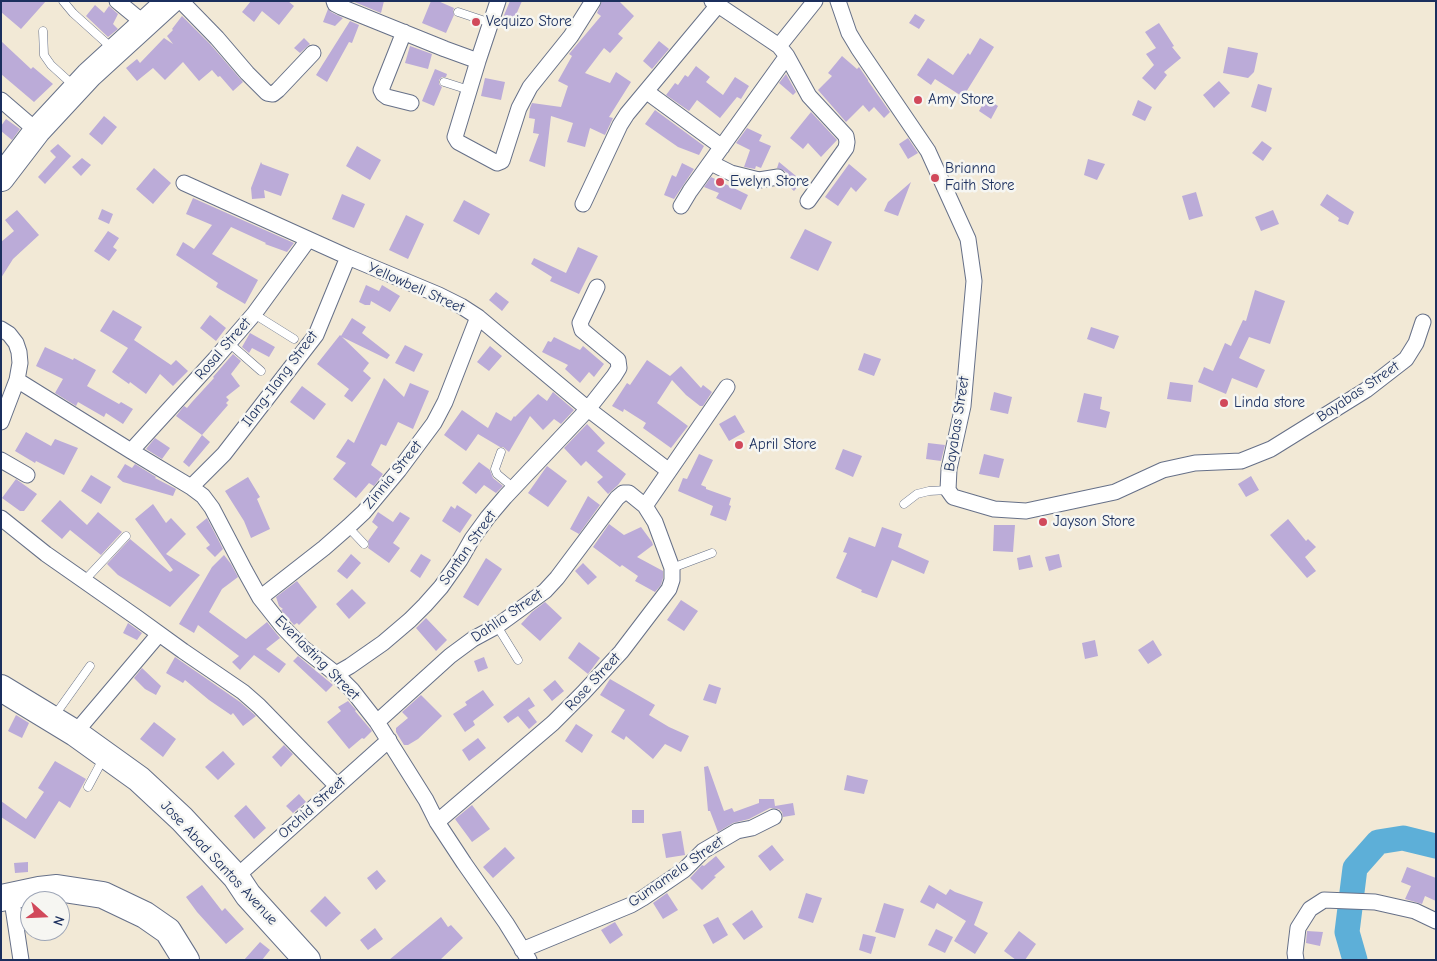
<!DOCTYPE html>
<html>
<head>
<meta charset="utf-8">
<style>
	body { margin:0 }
	#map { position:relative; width:1437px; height:961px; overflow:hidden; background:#f2e9d6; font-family:"Comic Neue",sans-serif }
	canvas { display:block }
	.frame { position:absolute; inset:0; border:2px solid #1b2f5e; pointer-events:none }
	.north { position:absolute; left:20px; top:891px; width:50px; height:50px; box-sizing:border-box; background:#f6f6f2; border:1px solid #9ea6b7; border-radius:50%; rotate:110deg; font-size:14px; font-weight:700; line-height:20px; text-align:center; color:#1b2f5e }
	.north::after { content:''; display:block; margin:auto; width:18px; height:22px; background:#d1495b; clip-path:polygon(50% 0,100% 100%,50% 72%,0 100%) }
</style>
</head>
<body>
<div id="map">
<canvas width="1437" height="961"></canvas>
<div class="frame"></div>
<div class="north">N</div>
</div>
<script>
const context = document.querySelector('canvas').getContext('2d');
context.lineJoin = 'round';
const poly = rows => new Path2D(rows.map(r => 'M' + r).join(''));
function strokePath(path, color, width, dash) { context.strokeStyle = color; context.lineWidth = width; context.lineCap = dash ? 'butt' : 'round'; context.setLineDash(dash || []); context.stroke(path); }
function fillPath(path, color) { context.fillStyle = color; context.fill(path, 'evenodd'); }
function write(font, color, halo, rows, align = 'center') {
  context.font = font + ' "Comic Neue",sans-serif'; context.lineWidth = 5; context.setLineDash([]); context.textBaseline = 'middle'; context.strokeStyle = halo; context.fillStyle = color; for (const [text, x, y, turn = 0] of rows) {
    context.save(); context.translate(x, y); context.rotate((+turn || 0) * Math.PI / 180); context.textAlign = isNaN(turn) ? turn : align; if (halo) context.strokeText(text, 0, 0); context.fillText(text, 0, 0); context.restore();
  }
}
strokePath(poly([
	[1355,960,1347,932,1355,868,1378,842,1403,838,1436,846]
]), '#5dafd8', 25);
fillPath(poly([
	[1,1,46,1,21,29,1,12],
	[251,1,288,1,294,6,279,25,262,11,254,22,242,12],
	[352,1,384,1,381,13],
	[431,1,438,1,454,8,453,11,454,15,446,33,422,23],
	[510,1,522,1,512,24,502,20],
	[602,1,619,1,634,16,618,34,623,38,610,53,604,48,585,73,610,83,616,72,631,82,609,117,613,118,605,135,590,128,585,147,567,142,573,123,551,116,545,167,529,161,539,134,533,133,535,119,529,118,530,108,532,103,561,107,568,86,558,81,572,56,569,54,601,16,597,13],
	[95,5,104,13,109,6,118,14,113,24,118,29,108,37,86,16],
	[328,9,331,12,343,18,335,26,323,22],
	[915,14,925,20,919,29,909,23],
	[182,16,210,44,243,82,233,91,220,76,218,77,212,70,199,81,183,62,165,80,153,68,137,81,126,68,137,59,140,63,164,38,173,44,167,36,173,30,172,29],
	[350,21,359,25,352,43,349,42,327,82,316,75],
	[1159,23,1174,46,1172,47,1181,58,1164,72,1167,75,1155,90,1142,78,1154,65,1146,54,1156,48,1145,32],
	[304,38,310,44,300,53,294,48],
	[980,38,994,47,963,97,935,79,931,85,917,75,928,58,953,75,968,53,970,55],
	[1,41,31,69,33,67,53,84,34,102,1,74],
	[659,41,669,49,652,69,643,61],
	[410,46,432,54,428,69,405,63],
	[1228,47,1258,53,1254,72,1248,78,1223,73],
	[842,56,857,69,859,67,868,80,868,81,890,112,884,118,874,107,869,112,863,105,846,122,818,90,832,76,828,73],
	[696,66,710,77,706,82,723,95,735,77,749,86,741,99,737,97,720,118,697,100,689,111,666,95,675,83,678,85,685,75,688,77],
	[435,69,447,74,446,77,442,77,439,80,439,84,442,87,434,106,422,101],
	[786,74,796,92,793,95,779,83],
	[485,78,505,82,501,100,481,96],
	[1219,81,1230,93,1214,108,1203,95],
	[1258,84,1272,88,1266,112,1251,107],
	[986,98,998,106,991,119,979,111],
	[1138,100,1152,107,1145,121,1132,115],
	[655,110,704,146,699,155,678,147,645,124],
	[811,112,837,140,821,157,808,143,803,149,790,138],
	[104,116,117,127,102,145,89,134],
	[6,119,20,129,12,140,1,131,1,126],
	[747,128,762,135,759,141,771,146,761,168,756,166,755,169,744,167,750,150,736,143],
	[908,138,918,153,908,159,899,144],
	[1262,141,1272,148,1263,161,1252,153],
	[58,144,71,156,45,184,38,177,56,157,50,151],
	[357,146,381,160,370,180,346,166],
	[82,158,91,165,81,176,72,167],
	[1088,159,1105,164,1097,180,1084,175],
	[261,162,262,164,289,174,281,196,264,190,265,198,252,199,251,188],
	[779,162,802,181,794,191,785,183,787,180,787,175,785,171,777,168],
	[682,163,694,169,674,199,664,195,672,175,676,177],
	[849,164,867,179,856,192,851,187,838,206,825,197],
	[154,168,171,183,153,204,136,189],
	[711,177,748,195,741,210,716,198,719,193,704,187],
	[911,182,898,216,884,211,888,202],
	[1196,192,1203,216,1189,220,1182,196],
	[342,194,365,204,354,228,332,219],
	[1327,194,1354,212,1348,225,1338,221,1339,218,1320,205],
	[193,198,294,243,287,252,265,244,266,243,231,227,212,254,258,280,245,304,216,287,218,283,176,255,183,242,194,249,212,225,186,214],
	[464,200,490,214,479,235,453,221],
	[102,209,113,214,109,224,98,219],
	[17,210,39,235,13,259,1,278,1,242,14,231,5,220],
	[1273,210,1279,224,1261,231,1255,217],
	[406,215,424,224,408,259,389,250],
	[805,229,832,242,818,271,790,258],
	[108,231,119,238,113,247,117,250,109,261,94,251],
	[578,247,598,256,579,294,550,281,552,277,531,264,534,258,566,273],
	[366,285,379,291,382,285,400,296,390,312,371,301,370,305,365,305,359,302],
	[1255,290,1285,301,1270,344,1249,337,1239,358,1265,370,1257,388,1232,378,1226,394,1198,382,1204,367,1213,371,1225,343,1231,346,1243,320,1246,321],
	[496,292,509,302,502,311,489,300],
	[113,310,142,327,134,340,171,365,176,360,188,371,173,386,160,374,146,394,130,382,129,384,112,372,128,348,100,331],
	[210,315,226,328,216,341,200,328],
	[352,318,366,327,362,333,390,355,387,359,342,337,369,363,363,371,371,378,352,402,344,396,349,389,317,364,340,335,341,336],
	[1091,327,1119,336,1114,349,1087,339],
	[250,333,275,347,269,357,252,348,249,353,242,347],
	[554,337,580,350,583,346,604,364,594,377,589,372,580,383,565,369,568,365,542,352,548,341,551,342],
	[405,345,423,354,414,372,395,363],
	[490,346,502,356,489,371,477,362],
	[45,347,73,360,74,358,96,370,87,386,119,404,121,402,133,409,123,424,106,413,104,417,78,402,76,406,55,393,63,379,36,366],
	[864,353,881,359,874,376,858,370],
	[233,354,241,361,231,374,240,386,226,397,229,400,226,403,228,405,202,435,210,442,189,467,183,462,202,435,176,416,184,406,187,408,192,402,214,378,213,377],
	[647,360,670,376,681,366,701,388,703,385,712,392,703,406,700,406,686,395,672,380,657,403,688,426,671,448,643,428,646,423,624,409,623,412,612,406,627,383,630,385],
	[384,378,404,397,410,383,429,391,413,429,398,422,386,446,381,444,371,465,383,474,374,486,369,483,356,498,333,479,346,463,336,457,348,439,354,443],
	[1170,382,1193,385,1191,402,1167,399],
	[302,386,326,404,314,420,290,402],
	[553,392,574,410,561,424,554,419,543,430,530,416,509,452,503,447,500,447,478,434,466,451,444,435,462,410,488,428,496,412,511,421,514,416,515,417,538,394,547,401],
	[994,392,1012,397,1008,414,990,410],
	[1084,393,1102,397,1100,409,1110,412,1106,428,1077,422],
	[735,415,745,432,729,441,719,424],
	[587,424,605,443,597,451,626,474,618,485,608,494,597,482,603,477,586,461,581,466,564,448],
	[26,432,51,446,55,439,78,448,64,475,36,461,35,463,15,451],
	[155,438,170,448,162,459,146,449],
	[928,443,945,445,941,461,926,459],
	[843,449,862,456,853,477,835,469],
	[699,454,713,460,701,485,706,487,706,489,731,498,729,505,731,506,726,521,710,515,713,506,678,491,683,478,687,479],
	[984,454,1004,459,999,478,979,474],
	[479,462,490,470,493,478,503,486,496,493,484,485,476,494,462,483],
	[125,464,132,468,135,464,156,477,155,478,176,489,173,496,123,482,117,477],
	[547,466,567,481,548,507,528,493],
	[91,475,111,487,101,504,81,491],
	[1251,476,1259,490,1246,497,1238,484],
	[248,477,260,497,257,499,270,529,251,538,244,521,225,491],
	[16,479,37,494,24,511,20,511,2,498],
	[588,496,600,505,579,534,570,529],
	[60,500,87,525,98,512,122,532,101,555,70,530,62,539,41,521],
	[153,504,166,523,171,518,186,534,166,554,200,575,170,607,118,575,107,564,130,539,170,572,173,570,135,519],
	[457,505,472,515,460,533,442,521,451,506,455,509],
	[378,512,393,522,400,512,410,518,393,543,400,548,389,563,368,548,369,545,368,541,378,527,372,522],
	[207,518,223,549,215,557,206,548,210,545,196,527],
	[1288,519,1306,541,1308,539,1316,547,1305,557,1316,571,1307,578,1270,535],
	[609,524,624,535,641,527,652,542,653,545,637,557,663,571,663,578,661,585,655,592,635,581,638,576,622,565,620,567,593,547],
	[994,525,1015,525,1013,552,993,551],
	[882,527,902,534,898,547,929,561,924,574,892,560,877,598,861,592,862,590,836,578,847,553,843,552,849,537,875,547],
	[351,554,361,563,347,579,337,571],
	[421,554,431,560,420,578,410,571],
	[1059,554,1062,567,1049,571,1045,557],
	[224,555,231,564,238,577,222,589,209,612,246,639,267,622,280,638,266,649,286,664,279,673,254,655,240,670,232,662,239,656,198,625,194,633,179,624,212,567],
	[1030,555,1033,567,1019,570,1017,558],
	[486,558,502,569,478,606,463,597],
	[583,563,597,577,588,585,575,571],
	[297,581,317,607,299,625,297,623,294,625,281,610,283,609,279,606,276,597],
	[352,589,366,603,349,619,336,604],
	[681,600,698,611,684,631,667,620],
	[545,602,562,618,540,641,521,624,532,612],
	[426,618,447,640,436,651,416,628],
	[128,623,142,633,137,640,123,633],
	[1095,640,1098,656,1085,659,1082,643],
	[1153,640,1162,655,1148,664,1138,650],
	[579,642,600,658,588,674,568,658],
	[298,656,333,685,326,692,293,661],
	[175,657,240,702,256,716,243,726,233,713,231,715,209,700,185,680,183,683,166,673],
	[484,657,488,668,478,672,474,661],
	[142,668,161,686,156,695,145,689,134,678],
	[610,679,655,705,649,715,669,727,689,736,681,752,665,744,653,759,626,736,624,740,611,732,625,710,600,695],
	[555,680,564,691,552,701,543,690],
	[709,684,721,688,716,704,703,700],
	[483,690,494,705,473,721,475,725,465,732,453,714,467,705,465,702],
	[421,695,442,716,418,739,408,745,404,745,396,732,396,728,408,718,402,712],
	[529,697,535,706,528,710,537,722,529,729,518,716,508,723,503,717],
	[348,701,356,710,355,711,372,731,364,739,362,738,349,749,327,722,341,711,338,707],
	[16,715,29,723,22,738,8,731],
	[154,722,176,739,163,757,140,739],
	[576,724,593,735,582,753,565,741],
	[478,738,486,748,469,761,462,750],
	[284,745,293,754,281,767,272,757],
	[223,751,235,764,218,780,205,767],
	[55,761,86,779,70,808,59,801,35,839,1,817,1,801,26,819,44,792,38,788],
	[708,766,724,811,732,808,734,812,759,803,759,799,774,799,775,806,793,803,795,815,783,817,782,812,779,809,770,808,749,819,733,823,718,832,710,811,708,811,704,767],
	[847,775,868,780,864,794,844,790],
	[299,794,306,802,293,813,286,806],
	[246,805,266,828,254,839,234,816],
	[472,805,490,829,472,842,455,819],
	[632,810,644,810,644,823,632,823],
	[681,831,685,855,666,858,662,834],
	[772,845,784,860,770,871,758,856],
	[505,847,515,858,493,878,483,867],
	[716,856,725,867,714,876,716,877,702,890,690,878,702,865,704,866],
	[28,862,28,872,15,873,14,863],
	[1407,867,1436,878,1436,901,1425,896,1422,904,1405,899,1411,886,1401,882],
	[377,870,386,881,376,890,367,878],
	[202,885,222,911,225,908,244,929,226,944,197,912,186,897],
	[929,885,946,895,950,889,955,892,983,902,974,925,988,933,975,954,954,941,966,921,937,903,934,909,920,902],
	[667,893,678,910,663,919,653,903],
	[806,893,822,898,813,923,798,918],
	[325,896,341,913,326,927,310,911],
	[884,903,904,909,895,938,875,932],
	[752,910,763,927,744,940,732,924],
	[441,917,448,927,451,925,463,938,440,960,389,960],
	[718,917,728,935,713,944,703,925],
	[615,922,623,935,610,944,601,930],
	[375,928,383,939,368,950,360,940],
	[936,929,953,937,945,953,928,945],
	[1019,931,1036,944,1025,960,1016,960,1004,951],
	[1307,931,1323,932,1320,946,1306,943],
	[863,934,876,937,871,954,859,950],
	[260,942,270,950,262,960,244,960]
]), '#bbabd8');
const lane = poly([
	[63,1,73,13,113,49],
	[458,12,491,23],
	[43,31,44,55,51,65,73,85],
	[444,82,469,90],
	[254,314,294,339],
	[229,343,261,371],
	[501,452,495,469,497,474,514,488],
	[904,504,917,494,929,491,948,490],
	[348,527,364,544],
	[672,568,712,553],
	[84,581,126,536],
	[497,626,518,660],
	[55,715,90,666],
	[88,787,103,759]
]);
const street = poly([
	[117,1,145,24],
	[181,1,217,38,247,73,267,93,273,94,278,90,313,53],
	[334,1,335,4,341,7,445,49,478,61],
	[498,1,478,61,455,137,458,142,497,163,502,161,519,108,530,87,571,36,593,1],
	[838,1,849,33,858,48,928,151,968,239,974,281,963,406,949,469,948,490,953,497,994,509,1026,511,1115,492,1163,470,1195,463,1241,461,1271,449,1366,390,1406,359,1416,343,1423,322],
	[718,5,779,46,787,56,809,96,846,136,847,142,846,148,808,201],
	[404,32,381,90,383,94,387,97,411,103],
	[779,46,815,1],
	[647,92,722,147],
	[1,100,37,131],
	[711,163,731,173,759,180,778,177],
	[184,183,348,257,439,295,461,306,478,317,588,409,669,471],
	[583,204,620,125,627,114,718,5,712,1],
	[681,206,690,191,787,56],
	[1,329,9,334,16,343,19,352,20,363,17,380,1,422],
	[17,380,131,451,191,487,203,496,212,508,245,571,260,598,283,627,303,648,336,674,352,690,377,722,426,800,437,822,464,863,506,923,529,960],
	[131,451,215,359,254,314,308,240],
	[1,460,27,475],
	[191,487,224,454,316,335,348,257],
	[645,506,727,387],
	[1,518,46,554,136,617,183,651,243,692,259,706,337,786],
	[260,598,324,548,348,527,364,512,399,470,434,423,445,402,478,317],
	[336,674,350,666,383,643,410,620,425,605,441,587,460,560,472,539,488,517,505,497,588,409,614,376,619,368,618,360,582,330,580,323,597,287],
	[377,722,450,656,473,639,497,626,545,591,557,578,617,498,623,493,629,493,645,506,655,522,672,568,672,580,669,589,621,652,583,693,553,723,437,822],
	[75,733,159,634],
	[236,877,389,740],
	[11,894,21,960],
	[522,950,631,905,643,898,684,870,703,851,737,831,752,828,774,817],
	[1296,960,1295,953,1298,928,1310,909,1324,900,1375,902,1415,911,1436,921]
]);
const highway = poly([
	[1,178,37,131,89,75,170,1],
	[1,688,75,733,139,779,182,819,236,877,248,895,307,960],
	[1,898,39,890,57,888,103,895,145,915,168,931,186,960]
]);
strokePath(lane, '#667088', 9);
strokePath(street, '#667088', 17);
strokePath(highway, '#667088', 28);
strokePath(lane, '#fff', 8);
strokePath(street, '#fff', 15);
strokePath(highway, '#fff', 26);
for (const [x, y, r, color] of [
	[476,22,5,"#d1495b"],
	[918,100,5,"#d1495b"],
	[935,178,5,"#d1495b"],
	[720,182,5,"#d1495b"],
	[1224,403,5,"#d1495b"],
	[739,445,5,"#d1495b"],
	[1043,522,5,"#d1495b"]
]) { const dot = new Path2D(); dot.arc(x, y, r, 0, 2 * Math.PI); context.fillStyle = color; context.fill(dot); strokePath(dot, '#f6f6f2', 2); }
write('15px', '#1b2f5e', '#f6f6f2', [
	["Vequizo Store",486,22],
	["Amy Store",928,100],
	["Brianna",945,169],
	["Faith Store",945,186],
	["Evelyn Store",730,182],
	["Linda store",1234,403],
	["April Store",749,445],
	["Jayson Store",1053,522]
], 'left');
write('15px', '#1b2f5e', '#f6f6f2', [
	["Yellowbell Street",416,288,24],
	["Rosal Street",223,349,-49],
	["Ilang-Ilang Street",280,379,-53],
	["Bayabas Street",1358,392,-34],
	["Bayabas Street",957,424,-81],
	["Zinnia Street",393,475,-51],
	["Santan Street",468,548,-55],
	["Dahlia Street",507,616,-34],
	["Everlasting Street",317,658,45],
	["Rose Street",593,682,-47],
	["Orchid Street",312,808,-42],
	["Jose Abad Santos Avenue",219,863,47],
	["Gumamela Street",676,872,-35]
]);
</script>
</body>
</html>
